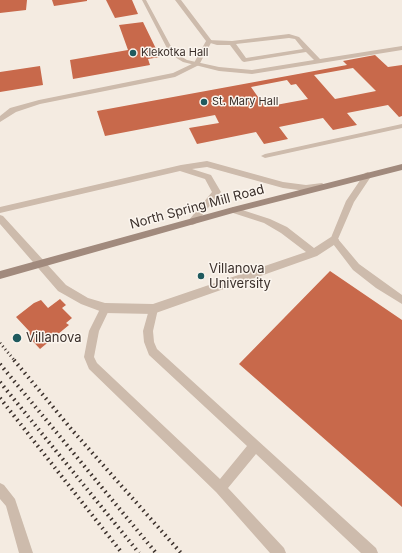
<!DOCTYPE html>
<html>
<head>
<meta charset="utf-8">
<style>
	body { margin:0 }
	canvas { display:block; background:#f4ebe1 }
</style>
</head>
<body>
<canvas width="402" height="553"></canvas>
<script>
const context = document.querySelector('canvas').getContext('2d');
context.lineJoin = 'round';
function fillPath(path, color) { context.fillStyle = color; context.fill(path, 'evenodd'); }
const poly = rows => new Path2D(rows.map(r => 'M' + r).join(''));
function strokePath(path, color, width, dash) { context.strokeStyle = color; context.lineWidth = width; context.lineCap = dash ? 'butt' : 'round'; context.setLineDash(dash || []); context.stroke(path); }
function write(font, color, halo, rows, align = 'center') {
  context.font = font + ' Inter,sans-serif'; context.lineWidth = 3; context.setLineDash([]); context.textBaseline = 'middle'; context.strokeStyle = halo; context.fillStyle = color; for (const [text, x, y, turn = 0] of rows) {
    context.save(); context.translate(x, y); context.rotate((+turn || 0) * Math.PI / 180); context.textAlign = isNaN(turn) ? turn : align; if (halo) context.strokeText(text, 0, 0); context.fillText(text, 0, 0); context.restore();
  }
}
fillPath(poly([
	[0,0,27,0,26,10,0,13],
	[52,0,87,0,87,1,54,6],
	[106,0,132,0,138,14,115,18],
	[143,22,160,57,148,59,150,65,73,79,70,60,128,50,119,25],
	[375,55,388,67,402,65,402,116,399,117,388,105,347,113,357,125,333,130,323,118,279,127,288,139,264,144,256,132,197,144,189,128,219,123,215,115,105,136,97,111,347,65,343,61],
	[353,68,376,91,335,99,314,75],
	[287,80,291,85,296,84,308,99,265,107,251,87],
	[40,66,43,85,0,92,0,72],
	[330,271,402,320,402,507,239,364],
	[60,299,66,305,62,308,72,318,66,323,69,325,40,349,27,335,30,332,16,317,34,303,41,300,48,308]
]), '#c8694b');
fillPath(poly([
	[142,0,146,0,174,52,187,60,219,67,252,70,314,60,306,52,244,62,242,61,230,45,217,45,207,42,207,40,232,41,289,34,299,37,320,59,402,46,402,50,252,74,219,71,183,62,170,54,142,0],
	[289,38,295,39,303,49,246,58,236,44,289,38],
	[402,124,402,128,265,158,261,156,265,154,402,124],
	[368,172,372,175,354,202,338,239,359,264,402,295,402,304,376,288,353,270,330,240,346,201,365,173,368,172],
	[105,304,108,305,110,308,99,331,94,357,97,363,220,479,247,446,149,355,144,342,143,331,150,306,153,305,156,306,158,309,153,331,154,342,157,349,376,548,378,553,361,553,256,454,228,488,284,548,286,553,270,553,216,492,89,369,84,357,89,331,102,305,105,304],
	[0,483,4,485,15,499,33,553,19,553,6,506,0,499,0,483]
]), '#cdbbac');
fillPath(poly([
	[175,0,181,0,212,41,199,65,175,77,40,104,16,112,0,122,0,116,10,108,39,100,173,73,194,63,206,41,175,0],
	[207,161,283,182,306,185,322,183,326,186,322,189,306,191,283,188,207,167,192,169,211,175,221,192,195,224,192,225,189,224,187,222,189,220,212,192,205,179,180,171,0,213,0,207,181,165,207,161],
	[233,207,270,219,287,227,314,248,331,237,337,237,339,240,337,243,317,256,153,314,105,313,81,304,58,291,0,224,0,215,3,216,66,285,88,298,105,303,153,304,306,252,281,233,264,223,230,212,229,210,233,207]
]), '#cdbbac');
fillPath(poly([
	[402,164,402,170,233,213,0,279,0,271,233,207,402,164]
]), '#a18a7d');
strokePath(poly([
	[0,343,15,361]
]), '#3b302b', 3, [1, 3]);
strokePath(poly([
	[14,360,72,430,181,553],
	[0,364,156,553],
	[0,382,139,553],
	[0,398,122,553]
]), '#3b302b', 4, [1.5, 4]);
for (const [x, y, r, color] of [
	[133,53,4,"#1f5a5e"],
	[204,102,4,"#1f5a5e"],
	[201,276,4,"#1f5a5e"],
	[17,338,5,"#1f5a5e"]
]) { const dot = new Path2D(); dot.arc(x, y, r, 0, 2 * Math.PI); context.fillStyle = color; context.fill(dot); strokePath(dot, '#fbf5ee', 1.5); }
write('11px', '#3b302b', '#fbf5ee', [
	["Klekotka Hall",141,53],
	["St. Mary Hall",212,102]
], 'left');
write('13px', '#3b302b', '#fbf5ee', [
	["North Spring Mill Road",197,207,-15]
]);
write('13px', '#3b302b', '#fbf5ee', [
	["Villanova",209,269],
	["University",209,284],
	["Villanova",26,338]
], 'left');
</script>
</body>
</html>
